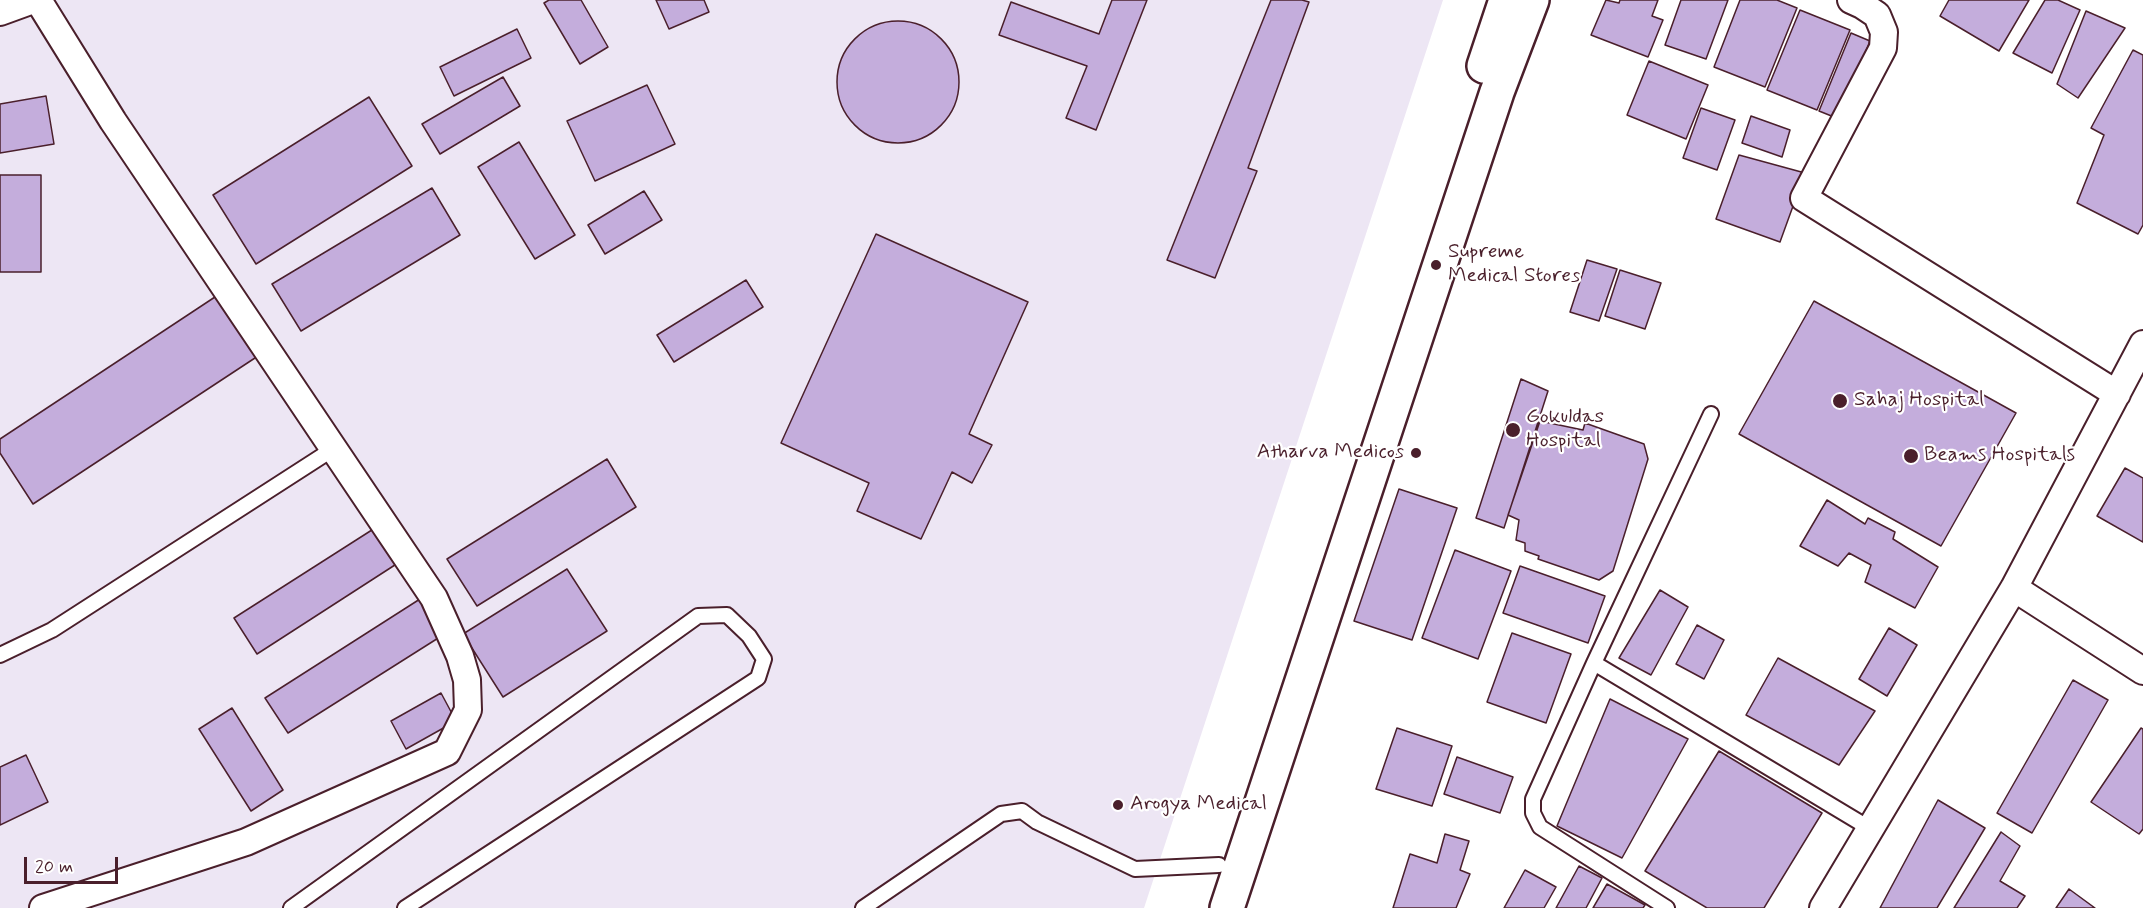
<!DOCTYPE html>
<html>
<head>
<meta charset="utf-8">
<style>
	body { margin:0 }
	#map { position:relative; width:2143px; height:908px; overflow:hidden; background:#fff; font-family:Mynerve,sans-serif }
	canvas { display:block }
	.scale { position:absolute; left:24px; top:857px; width:94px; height:27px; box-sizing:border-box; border:3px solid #4a1f2b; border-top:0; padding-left:8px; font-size:18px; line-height:21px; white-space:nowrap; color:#4a1f2b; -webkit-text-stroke:4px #fff; paint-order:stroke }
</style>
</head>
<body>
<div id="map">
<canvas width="2143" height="908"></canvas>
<div class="scale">20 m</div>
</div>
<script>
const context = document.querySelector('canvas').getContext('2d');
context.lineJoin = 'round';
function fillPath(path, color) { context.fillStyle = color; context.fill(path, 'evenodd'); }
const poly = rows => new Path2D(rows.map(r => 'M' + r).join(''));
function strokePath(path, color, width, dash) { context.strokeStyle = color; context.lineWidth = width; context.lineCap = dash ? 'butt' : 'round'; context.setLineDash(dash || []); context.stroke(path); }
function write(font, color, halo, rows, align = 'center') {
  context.font = font + ' Mynerve,sans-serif'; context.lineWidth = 4.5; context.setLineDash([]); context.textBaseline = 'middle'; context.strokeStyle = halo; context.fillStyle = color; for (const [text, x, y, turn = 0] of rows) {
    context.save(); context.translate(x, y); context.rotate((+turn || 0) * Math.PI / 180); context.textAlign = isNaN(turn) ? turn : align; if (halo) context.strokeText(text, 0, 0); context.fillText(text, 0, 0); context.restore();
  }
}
fillPath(poly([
	[0,0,1443,0,1144,908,0,908]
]), '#ede6f4');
const building = poly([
	[549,0,581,0,608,47,580,64,544,3,549,0],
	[656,0,704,0,709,12,669,29,656,0],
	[1112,0,1147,0,1096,130,1066,118,1087,66,999,35,1011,2,1099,34,1112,0],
	[1271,0,1302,0,1309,2,1248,168,1257,171,1215,278,1167,260,1271,0],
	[1606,0,1619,3,1620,0,1658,0,1652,16,1663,20,1648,57,1591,35,1606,0],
	[1681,0,1728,0,1706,59,1665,45,1681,0],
	[1740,0,1777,0,1797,8,1765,87,1714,67,1740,0],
	[1949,0,2029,0,1999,51,1940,16,1949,0],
	[2045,0,2058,0,2080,10,2052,73,2013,53,2045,0],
	[1800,10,1850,30,1817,110,1767,90,1800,10],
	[2086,11,2125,28,2078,98,2057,84,2086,11],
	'837 82a61 61 0 1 1 122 0a61 61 0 1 1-122 0Z',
	[517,29,531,58,454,96,440,67,517,29],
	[1851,33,1870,41,1839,119,1819,111,1851,33],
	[2133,50,2143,55,2143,225,2138,234,2077,203,2104,135,2091,128,2133,50],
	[1649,61,1708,85,1686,139,1627,115,1649,61],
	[503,77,520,106,440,154,422,124,503,77],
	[647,85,675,144,595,181,567,121,647,85],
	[46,96,54,144,0,153,0,104,46,96],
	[369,97,412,166,256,264,213,195,369,97],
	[1701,108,1735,120,1717,170,1683,158,1701,108],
	[1751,116,1790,130,1782,157,1742,143,1751,116],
	[519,142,575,235,535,259,478,167,519,142],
	[1739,155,1805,173,1780,242,1716,219,1739,155],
	[0,175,41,175,41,272,0,272,0,175],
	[432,188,460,235,301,331,272,284,432,188],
	[644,191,662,220,605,254,588,225,644,191],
	[876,234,1028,302,969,434,992,445,972,483,952,472,921,539,857,511,869,483,781,443,876,234],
	[1587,260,1617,269,1599,321,1570,312,1587,260],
	[1620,270,1661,283,1645,329,1605,316,1620,270],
	[746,280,763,307,674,362,657,335,746,280],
	[218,295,258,356,33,504,0,453,0,439,218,295],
	[1814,301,2016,413,1941,546,1739,434,1814,301],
	[1521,379,1548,391,1504,528,1476,518,1521,379],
	[1540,421,1583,430,1585,423,1644,444,1648,459,1613,571,1599,580,1538,559,1539,556,1525,551,1525,543,1516,540,1519,520,1508,515,1540,421],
	[607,459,636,507,477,606,447,559,607,459],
	[2125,468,2143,478,2143,542,2097,516,2125,468],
	[1399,489,1457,508,1412,640,1354,621,1399,489],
	[1827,500,1865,524,1868,518,1895,532,1893,539,1938,567,1915,608,1865,582,1871,565,1849,553,1838,566,1800,546,1827,500],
	[375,528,398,563,257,654,234,618,375,528],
	[1455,550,1511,571,1478,659,1422,638,1455,550],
	[1520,566,1605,596,1588,643,1503,613,1520,566],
	[567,569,607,631,503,697,463,634,567,569],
	[1660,590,1688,607,1651,675,1619,658,1660,590],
	[420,599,443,635,288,733,265,698,420,599],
	[1697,625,1724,640,1704,679,1676,664,1697,625],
	[1889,628,1917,645,1887,696,1859,679,1889,628],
	[1512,633,1571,654,1546,723,1487,702,1512,633],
	[1778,658,1875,711,1839,765,1746,715,1778,658],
	[2073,680,2108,700,2032,833,1997,813,2073,680],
	[441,693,456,721,406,749,391,721,441,693],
	[1610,699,1688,739,1622,858,1557,826,1610,699],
	[232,708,283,790,251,811,199,729,232,708],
	[1397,728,1452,746,1432,806,1376,789,1397,728],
	[2141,728,2143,729,2143,829,2139,834,2091,802,2141,728],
	[1719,751,1822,813,1764,908,1707,908,1645,871,1719,751],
	[26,755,48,802,0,825,0,767,26,755],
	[1457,757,1513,777,1500,813,1444,794,1457,757],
	[1938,800,1985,828,1937,908,1880,908,1938,800],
	[2001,832,2020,846,2000,881,2025,896,2017,908,1954,908,2001,832],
	[1445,834,1469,841,1460,870,1470,874,1456,908,1393,908,1410,854,1437,863,1445,834],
	[1579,866,1602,878,1586,908,1556,908,1579,866],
	[1525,870,1556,887,1544,908,1504,908,1525,870],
	[1607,884,1645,905,1643,908,1593,908,1607,884],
	[2069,889,2095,908,2056,908,2069,889]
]);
fillPath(building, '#c4addc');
strokePath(building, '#4a1f2b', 1.5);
const lane = poly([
	[0,655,52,630,333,449],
	[1594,663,1869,828],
	[291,908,698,616,727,615,749,636,764,659,758,678,405,908],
	[863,908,1001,814,1022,811,1037,822,1135,869,1219,865],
	[1667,908,1540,827,1533,813,1533,799,1594,663,1711,414]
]);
const street = poly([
	[38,0,113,121,434,598,460,656,467,680,468,710,447,752,246,842,43,908],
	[1851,0,1862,5,1877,15,1884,32,1883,48,1804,198,2117,394],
	[0,12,33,0],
	[2014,588,2143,671],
	[1823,908,2014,588,2143,344]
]);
const secondary = poly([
	[1484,66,1506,0],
	[1227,908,1497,92,1532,0]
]);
strokePath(lane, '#4a1f2b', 18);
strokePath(street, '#4a1f2b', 30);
strokePath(secondary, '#4a1f2b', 38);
strokePath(lane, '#fff', 14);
strokePath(street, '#fff', 26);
strokePath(secondary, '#fff', 33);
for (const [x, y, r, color] of [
	[1436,265,6,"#4a1f2b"],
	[1840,401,8,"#4a1f2b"],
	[1513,430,8,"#4a1f2b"],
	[1416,453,6,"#4a1f2b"],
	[1911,456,8,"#4a1f2b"],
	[1118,805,6,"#4a1f2b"]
]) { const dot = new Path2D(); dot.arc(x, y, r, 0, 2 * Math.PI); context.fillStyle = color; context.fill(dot); strokePath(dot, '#fff', 2); }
write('21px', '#4a1f2b', '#fff', [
	["Supreme",1448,253],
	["Medical Stores",1448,277],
	["Sahaj Hospital",1854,401],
	["Gokuldas",1526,418],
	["Hospital",1526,442],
	["Atharva Medicos",1404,453,"right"],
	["Beams Hospitals",1924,456],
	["Arogya Medical",1130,805]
], 'left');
</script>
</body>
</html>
